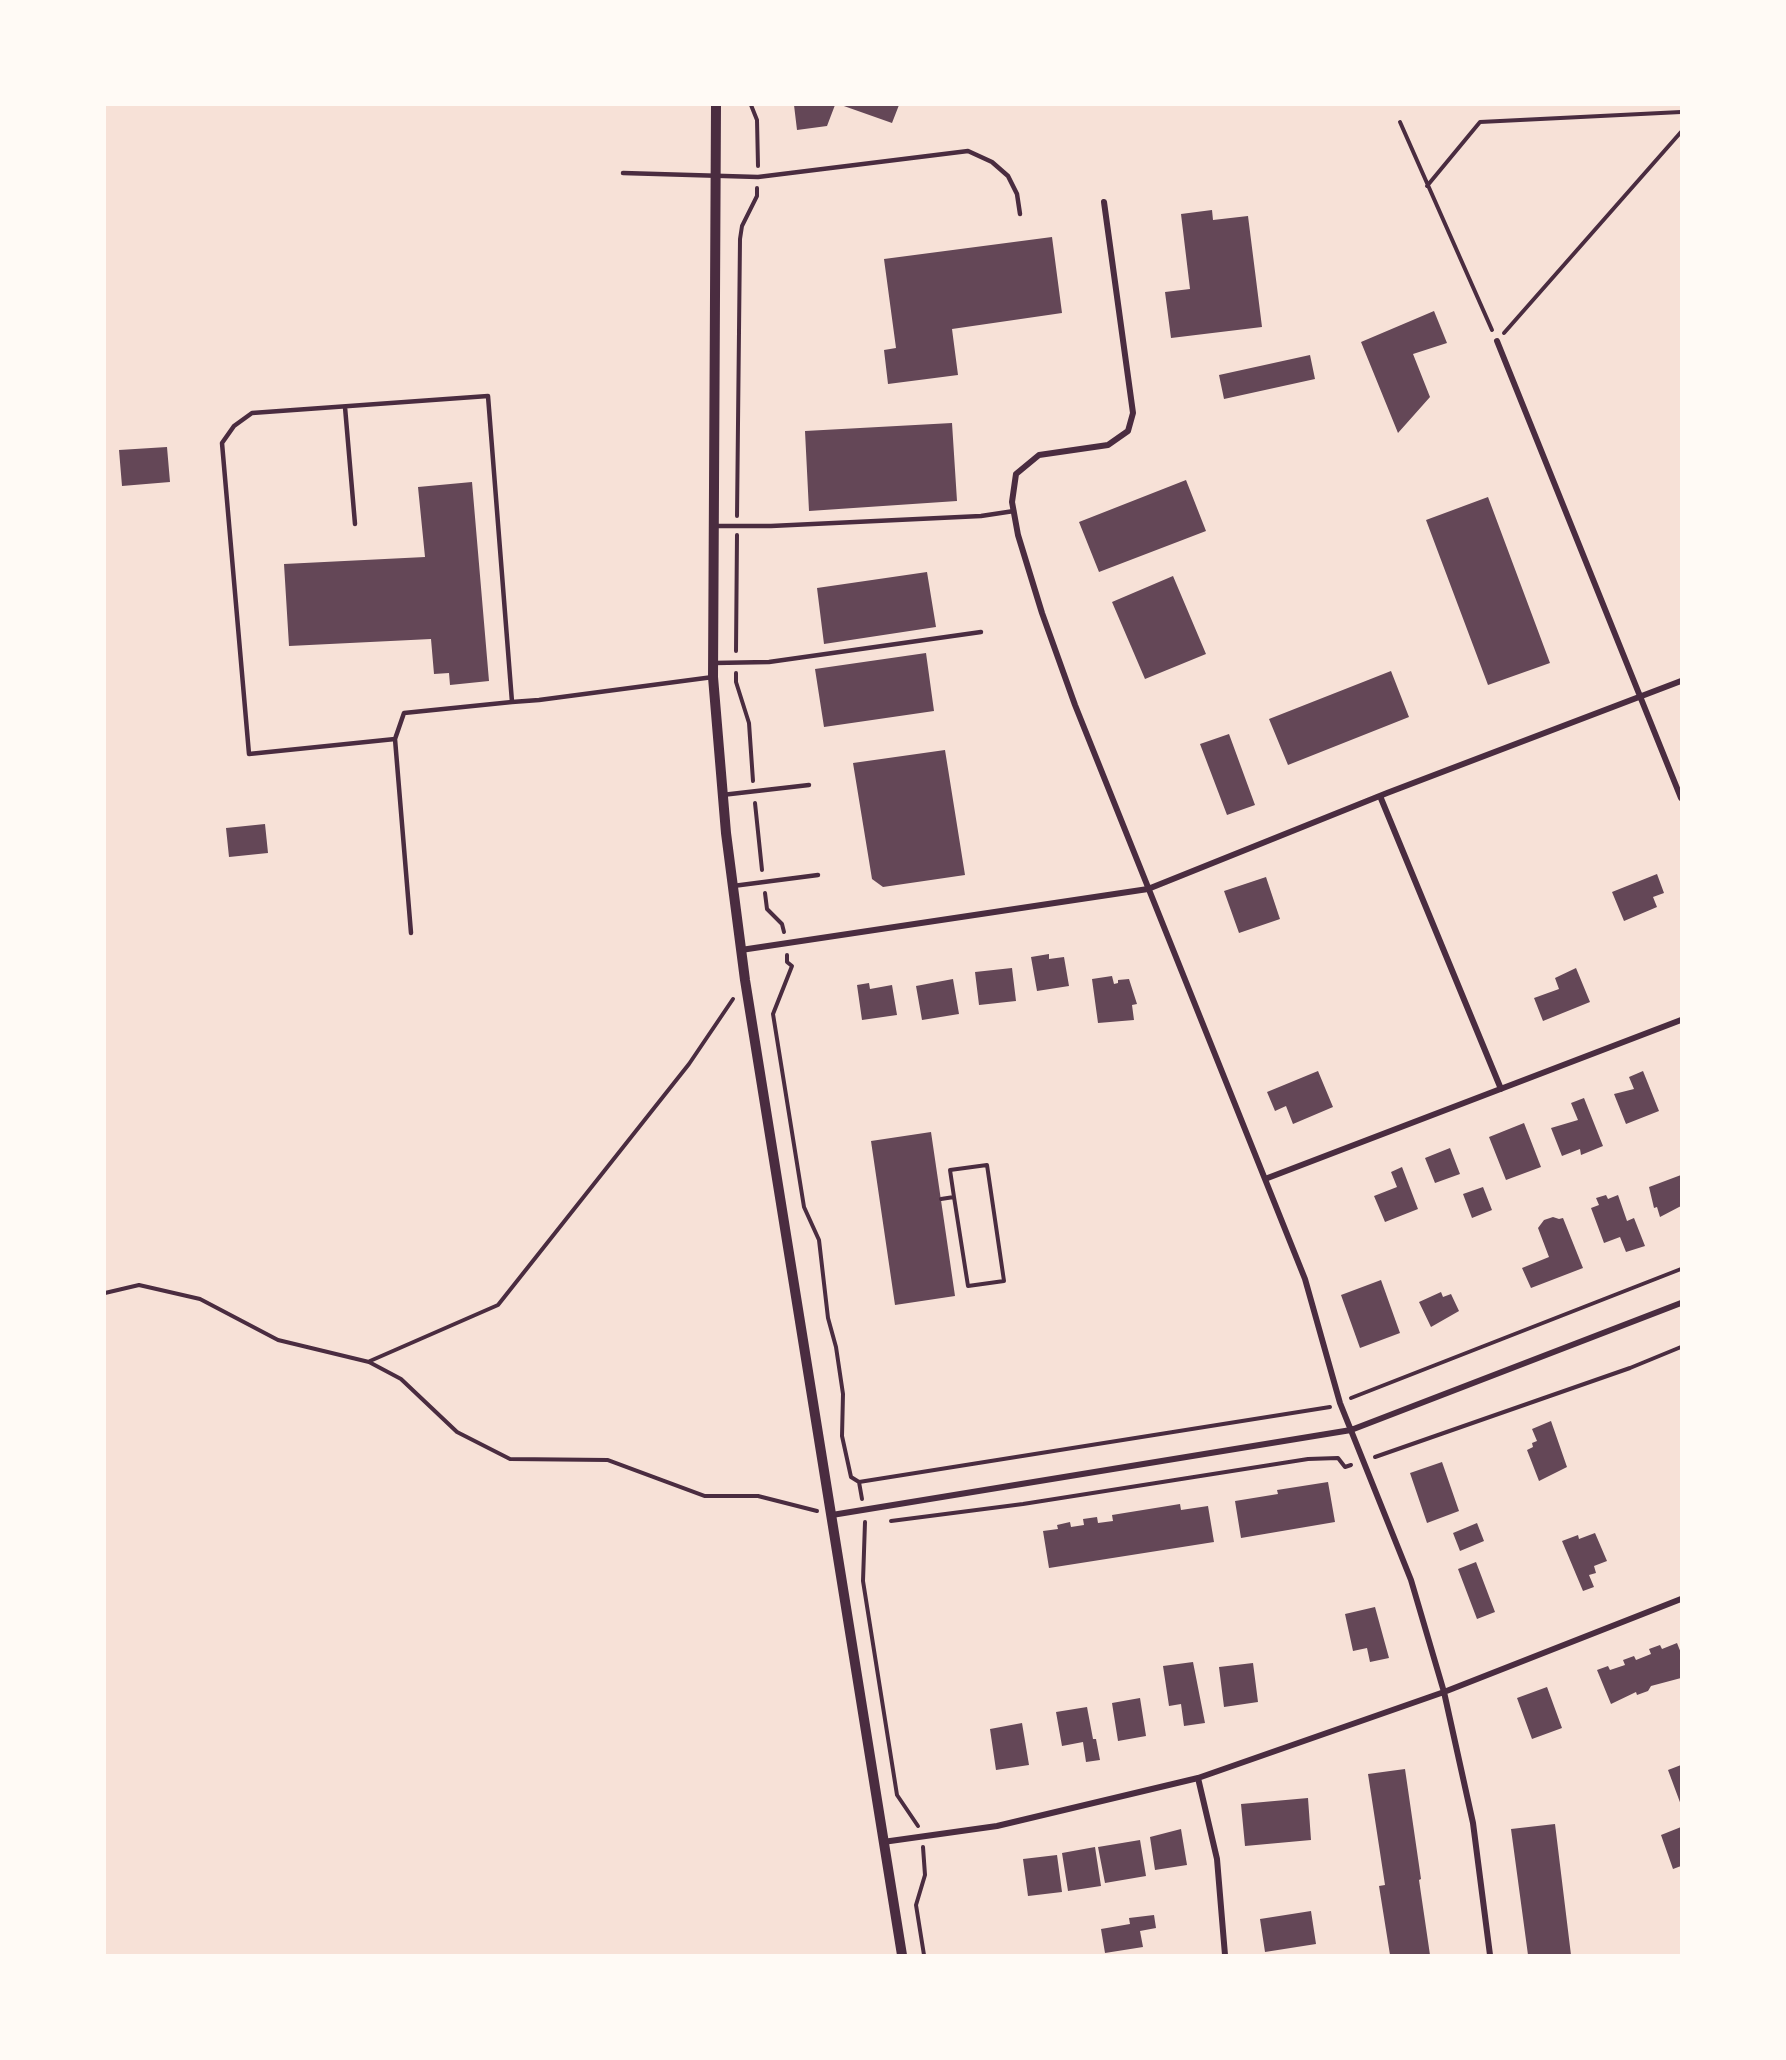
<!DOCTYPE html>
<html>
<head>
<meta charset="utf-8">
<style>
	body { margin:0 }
	#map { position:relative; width:1786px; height:2060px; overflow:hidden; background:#f7e1d7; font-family:Raleway,sans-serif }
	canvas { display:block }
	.frame { position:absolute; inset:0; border:106px solid #fffaf5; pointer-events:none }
</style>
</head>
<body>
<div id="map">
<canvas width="1786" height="2060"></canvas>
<div class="frame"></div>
</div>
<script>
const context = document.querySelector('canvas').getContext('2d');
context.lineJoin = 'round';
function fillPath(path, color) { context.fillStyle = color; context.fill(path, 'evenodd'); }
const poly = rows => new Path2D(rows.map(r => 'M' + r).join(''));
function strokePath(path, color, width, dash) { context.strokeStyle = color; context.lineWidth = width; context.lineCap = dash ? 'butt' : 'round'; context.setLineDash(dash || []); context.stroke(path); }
fillPath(poly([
	[794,105,835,105,827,126,797,130],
	[841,105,899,105,892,123],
	[1212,210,1213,220,1248,216,1262,327,1171,338,1165,292,1190,289,1181,214],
	[1052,237,1062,313,952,329,958,375,888,384,884,350,896,348,884,259],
	[1434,311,1447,343,1413,354,1430,397,1398,433,1361,342],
	[1310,355,1315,379,1224,399,1219,375],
	[952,423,957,501,809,511,805,431],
	[167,447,170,482,122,486,119,450],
	[1186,480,1206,531,1099,572,1079,522],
	[472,482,489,681,450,685,449,673,434,674,431,639,289,646,284,564,425,557,418,487],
	[1488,497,1550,663,1488,685,1426,520],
	[927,572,936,627,824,644,817,588],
	[1173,576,1206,654,1145,679,1112,602],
	[926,653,934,711,824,727,815,669],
	[1391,671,1409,717,1288,765,1269,719],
	[1229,734,1255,805,1227,815,1200,744],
	[945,750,965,875,883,887,872,879,853,763],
	[265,824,268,853,229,857,226,828],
	[1657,874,1664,893,1653,897,1657,907,1624,921,1612,892],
	[1266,877,1280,919,1239,933,1224,891],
	[1049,954,1049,959,1064,957,1069,986,1037,991,1031,957],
	[1012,968,1016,1001,979,1005,975,972],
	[1576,968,1590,1002,1543,1021,1534,998,1559,989,1555,978],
	[1112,976,1114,984,1118,983,1118,980,1129,979,1137,1004,1132,1005,1134,1020,1098,1023,1092,979],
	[953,979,959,1014,922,1020,916,986],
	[869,983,870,989,892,985,897,1015,862,1020,857,985],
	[1318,1071,1333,1107,1293,1124,1286,1106,1275,1111,1267,1092],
	[1643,1071,1659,1111,1626,1124,1614,1094,1634,1089,1629,1077],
	[1584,1098,1603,1146,1581,1155,1580,1149,1562,1156,1551,1128,1578,1120,1571,1103],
	[1524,1123,1541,1167,1506,1180,1489,1137],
	[931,1132,955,1296,895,1305,871,1141],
	[1450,1148,1460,1174,1435,1183,1425,1158],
	[1402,1167,1418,1209,1385,1222,1374,1196,1397,1187,1391,1172],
	[1681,1175,1681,1206,1660,1217,1657,1207,1654,1208,1649,1187],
	[1483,1187,1492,1210,1472,1218,1463,1194],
	[1606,1195,1608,1199,1618,1195,1627,1221,1634,1218,1645,1246,1626,1252,1620,1237,1604,1243,1591,1208,1599,1205,1596,1198],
	[1553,1217,1559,1219,1563,1218,1583,1268,1531,1288,1522,1268,1549,1257,1538,1228,1544,1220],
	[1381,1280,1400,1333,1360,1348,1341,1295],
	[1441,1292,1443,1297,1451,1294,1459,1311,1431,1327,1419,1302],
	[1551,1421,1567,1467,1539,1481,1527,1450,1533,1447,1532,1443,1537,1441,1532,1429],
	[1442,1462,1459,1511,1427,1523,1410,1473],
	[1328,1482,1335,1522,1241,1538,1235,1501,1278,1494,1277,1490],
	[1180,1504,1181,1510,1208,1506,1214,1542,1049,1568,1043,1531,1058,1529,1057,1525,1070,1522,1071,1527,1084,1525,1083,1519,1097,1517,1098,1523,1113,1521,1112,1515],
	[1477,1523,1484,1541,1460,1551,1453,1533],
	[1595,1533,1607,1561,1594,1566,1596,1573,1589,1575,1594,1587,1583,1591,1562,1541,1578,1535,1579,1539],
	[1476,1562,1495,1612,1477,1619,1458,1569],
	[1375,1607,1389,1658,1370,1662,1367,1648,1353,1651,1345,1614],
	[1677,1643,1681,1653,1681,1678,1651,1686,1648,1691,1637,1695,1636,1692,1611,1704,1597,1670,1608,1666,1610,1670,1625,1665,1623,1660,1634,1656,1636,1660,1651,1654,1649,1649,1660,1645,1662,1649],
	[1193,1662,1205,1723,1184,1726,1181,1704,1169,1706,1163,1666],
	[1253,1663,1258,1702,1224,1707,1219,1667],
	[1547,1687,1562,1728,1532,1739,1517,1698],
	[1140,1698,1146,1736,1118,1741,1112,1703],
	[1087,1707,1093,1739,1096,1739,1100,1760,1086,1762,1083,1742,1062,1746,1056,1712],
	[1022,1723,1029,1765,996,1770,990,1729],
	[1681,1765,1681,1805,1668,1770],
	[1405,1769,1421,1879,1419,1880,1430,1955,1390,1955,1379,1886,1385,1885,1368,1774],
	[1308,1798,1311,1840,1245,1846,1241,1804],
	[1555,1824,1571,1955,1528,1955,1511,1829],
	[1681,1827,1681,1866,1673,1869,1661,1835],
	[1181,1829,1187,1865,1155,1870,1150,1837],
	[1140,1840,1146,1876,1105,1883,1098,1847],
	[1095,1847,1101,1886,1068,1891,1062,1853],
	[1057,1855,1062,1892,1028,1896,1023,1859],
	[1311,1911,1316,1944,1265,1952,1260,1919],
	[1154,1915,1156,1928,1140,1931,1143,1947,1105,1953,1101,1929,1130,1924,1129,1918]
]), '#644757');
strokePath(poly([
	[751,105,757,120,758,166],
	[1400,122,1492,330],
	[1427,186,1480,122,1681,112],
	[1504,333,1681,132],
	[737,516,740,239,742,226,757,196,757,188],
	[736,651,737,535],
	[736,673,736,682,749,723,753,781],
	[755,803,762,870],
	[765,893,767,909,782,924,784,932],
	[787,955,787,962,792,966,773,1014,804,1207,819,1240,828,1318,836,1347,843,1394,842,1436,851,1477,859,1482,1330,1407],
	[941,1199,954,1197,950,1170,987,1165,1004,1281,968,1286,954,1197],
	[105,1293,139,1285,200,1299,278,1340,369,1362,401,1379,457,1432,510,1459,608,1460,705,1496,758,1496,817,1511],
	[370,1361,498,1305,689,1064,733,999],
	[1351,1398,1681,1269],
	[1375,1457,1630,1368,1681,1347],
	[859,1482,862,1499],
	[891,1521,1023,1504,1308,1459,1338,1458,1345,1467,1351,1465],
	[865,1522,863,1581,897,1795,918,1826],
	[923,1847,925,1875,916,1905,924,1955]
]), '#4a2c40', 4);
strokePath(poly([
	[623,173,758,177,968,151,992,162,1008,176,1017,194,1020,214],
	[345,407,355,524],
	[715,526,771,526,981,516,1014,511],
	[714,663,769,662,981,632],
	[512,702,488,396,252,413,234,426,222,443,249,754,395,739,404,713,512,702,539,700,713,677],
	[395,739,411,933],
	[722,795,809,785],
	[733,886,818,875]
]), '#4a2c40', 4.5);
strokePath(poly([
	[1104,202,1133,413,1128,431,1108,445,1039,455,1016,474,1012,502,1018,535,1042,613,1075,705,1305,1279,1340,1403,1411,1580,1444,1692,1473,1823,1490,1955],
	[1497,341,1681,798],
	[1380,796,1501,1089],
	[741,950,1148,889,1387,793,1681,681],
	[1265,1179,1681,1020],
	[832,1515,1351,1430,1681,1303],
	[1198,1778,1217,1859,1225,1955],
	[883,1842,997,1826,1198,1778,1444,1692,1681,1599]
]), '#4a2c40', 6);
strokePath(poly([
	[716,105,713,677,726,833,745,980,902,1955]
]), '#4a2c40', 10);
</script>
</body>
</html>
